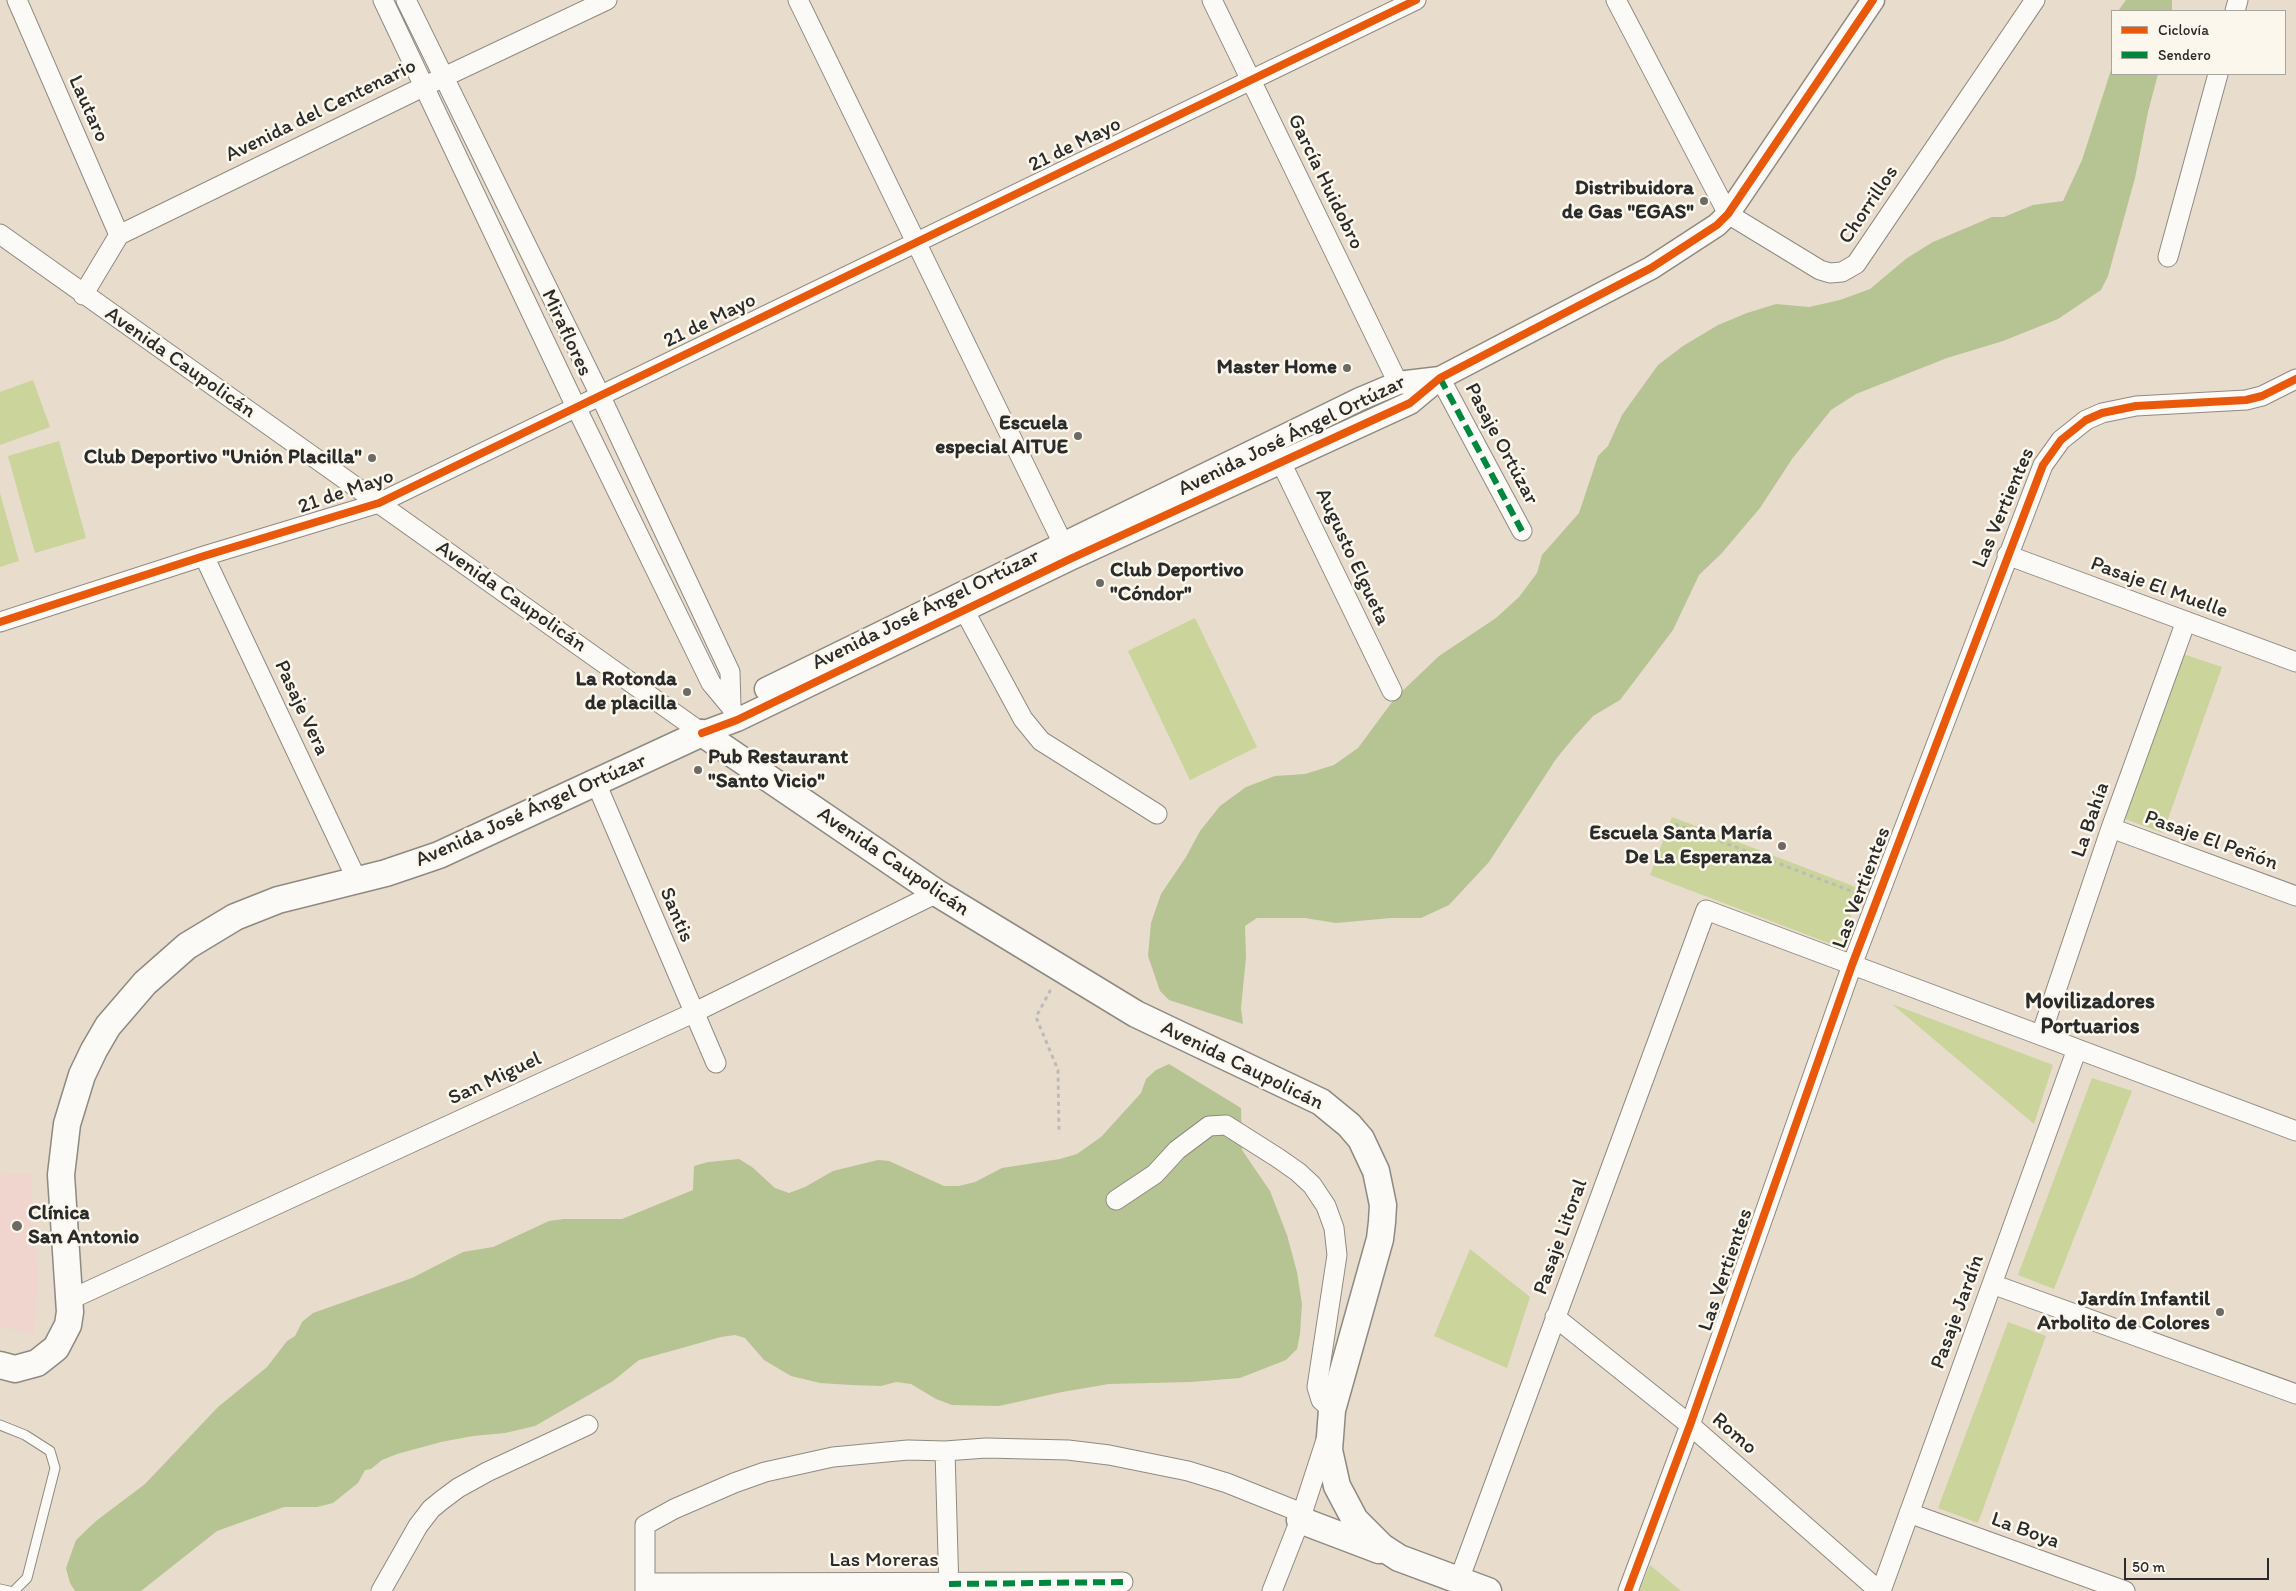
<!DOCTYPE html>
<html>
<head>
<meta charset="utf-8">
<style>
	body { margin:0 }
	#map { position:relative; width:2296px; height:1591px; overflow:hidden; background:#e8dccc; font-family:Itim,sans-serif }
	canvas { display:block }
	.legend { position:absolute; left:2111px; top:10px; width:175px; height:65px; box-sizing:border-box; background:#fbf7ec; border:1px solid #a8a59f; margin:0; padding:6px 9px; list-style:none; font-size:15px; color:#2b2b2b }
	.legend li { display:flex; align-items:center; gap:10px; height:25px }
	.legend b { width:25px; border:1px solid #a8a59f }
	.scale { position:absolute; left:2124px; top:1558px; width:145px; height:22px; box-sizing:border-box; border:2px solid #2b2b2b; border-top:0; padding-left:6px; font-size:15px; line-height:18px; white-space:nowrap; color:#2b2b2b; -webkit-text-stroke:4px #fbf7ec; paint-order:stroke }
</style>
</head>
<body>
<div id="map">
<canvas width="2296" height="1591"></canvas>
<ul class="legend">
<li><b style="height:6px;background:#e8590c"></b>Ciclovía</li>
<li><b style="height:6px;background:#00873e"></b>Sendero</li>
</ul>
<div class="scale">50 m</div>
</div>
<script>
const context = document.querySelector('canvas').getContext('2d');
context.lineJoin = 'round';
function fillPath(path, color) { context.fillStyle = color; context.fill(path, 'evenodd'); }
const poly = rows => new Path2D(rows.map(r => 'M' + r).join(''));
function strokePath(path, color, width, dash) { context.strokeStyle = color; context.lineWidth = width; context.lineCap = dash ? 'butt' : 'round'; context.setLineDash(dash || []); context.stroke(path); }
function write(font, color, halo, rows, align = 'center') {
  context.font = font + ' Itim,sans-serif'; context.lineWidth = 5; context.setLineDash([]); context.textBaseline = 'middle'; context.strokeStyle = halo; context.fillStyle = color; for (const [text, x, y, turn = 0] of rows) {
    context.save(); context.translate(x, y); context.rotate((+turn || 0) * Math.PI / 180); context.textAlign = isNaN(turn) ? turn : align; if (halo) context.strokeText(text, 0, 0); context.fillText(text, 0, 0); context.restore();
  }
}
fillPath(poly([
	[0,1173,31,1174,38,1278,34,1335,0,1326]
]), '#f0d5ce');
fillPath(poly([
	[33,380,50,427,0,445,0,392],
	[59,441,86,538,35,553,8,456],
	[0,493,19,561,0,567],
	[1195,618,1257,747,1190,780,1128,651],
	[2183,654,2222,667,2163,833,2125,819],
	[1672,817,1861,889,1839,947,1650,875],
	[1892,1004,2053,1065,2034,1124],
	[2092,1078,2132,1091,2054,1289,2018,1275],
	[1470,1249,1530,1297,1507,1368,1434,1336],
	[2008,1322,2046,1336,1978,1523,1938,1508],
	[1650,1565,1681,1591,1639,1591]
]), '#cad49b');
fillPath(poly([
	[2126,0,2172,0,2172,11,2118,11],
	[2112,67,2112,74,2158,74,2148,112,2135,178,2108,276,2101,290,2058,319,2003,341,1947,358,1856,394,1831,410,1792,459,1760,508,1721,554,1699,575,1673,630,1639,675,1620,700,1593,716,1574,737,1556,759,1489,862,1449,905,1421,918,1391,918,1336,923,1305,918,1257,918,1245,926,1246,957,1241,1008,1243,1024,1169,1000,1160,991,1148,956,1151,923,1161,894,1186,857,1200,831,1220,806,1246,787,1275,776,1305,774,1334,765,1358,748,1395,698,1439,656,1496,618,1519,597,1537,573,1542,555,1579,513,1598,456,1608,446,1622,415,1658,365,1683,346,1718,325,1747,313,1776,304,1809,307,1840,300,1870,289,1907,258,1933,242,1992,217,2004,217,2033,205,2063,201,2082,160],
	[1169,1064,1241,1108,1242,1150,1270,1191,1287,1235,1297,1272,1302,1304,1300,1334,1297,1349,1286,1360,1240,1378,1191,1382,1109,1384,1062,1392,999,1406,952,1405,936,1399,911,1384,896,1382,881,1386,851,1385,820,1383,791,1376,764,1360,745,1338,735,1335,721,1337,639,1360,613,1381,535,1426,505,1433,473,1436,441,1442,397,1454,382,1460,371,1469,365,1470,358,1483,333,1503,317,1507,284,1507,217,1531,141,1591,75,1591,70,1583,66,1568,76,1540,96,1521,145,1484,218,1407,267,1367,287,1341,295,1336,302,1322,313,1313,412,1278,463,1252,493,1247,549,1221,564,1219,622,1219,693,1190,694,1166,708,1162,739,1159,752,1167,775,1188,789,1193,805,1187,833,1171,878,1160,889,1161,944,1186,959,1186,975,1182,1002,1168,1060,1159,1077,1154,1101,1137,1141,1093,1146,1079,1156,1070]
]), '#b6c493');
const service = poly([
	[0,1425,25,1435,50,1451,55,1468,27,1578,14,1591],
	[0,1589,9,1591]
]);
const minor = poly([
	[17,0,119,235],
	[383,0,576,407,711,683,731,707,737,720],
	[406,0,600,395,730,672,731,707],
	[798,0,1069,556],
	[1212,0,1398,383],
	[1616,0,1728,214,1820,270,1830,273,1842,272,1856,264,2035,0],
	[2235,11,2238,0],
	[0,234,702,733],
	[2168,257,2218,74],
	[83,295,119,235,425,86,607,0],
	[1440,378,1522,531],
	[1275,450,1392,691],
	[2007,555,2296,662],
	[204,556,357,880],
	[957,597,1023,719,1041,741,1157,814],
	[0,622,204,556,379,503,1416,0],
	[596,783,716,1063],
	[2111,828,2296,896],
	[2041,1035,2111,828,2186,621],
	[1116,1200,1155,1174,1177,1150,1209,1126,1226,1125,1278,1158,1298,1172,1312,1185,1326,1206,1334,1228,1337,1255,1317,1387,1321,1400,1332,1410],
	[1992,1284,2296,1394],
	[69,1300,693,1013,937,893],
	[1555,1317,1690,1425,1879,1591],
	[945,1451,949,1591],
	[1909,1513,2125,1591],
	[1459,1580,1706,910,2296,1131],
	[645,1583,1123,1582],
	[381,1591,418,1526,431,1509,442,1500,458,1488,487,1472,588,1425],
	[645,1591,645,1525,674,1509,734,1483,765,1472,833,1457,908,1450,945,1451,986,1448,1068,1450,1109,1455,1188,1471,1227,1483,1302,1513],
	[1272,1591,1300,1520,1326,1440],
	[1628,1591,1690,1425,1852,965,2043,465,2061,440,2086,420,2102,413,2136,406,2246,400,2262,396,2296,379],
	[1881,1591,2077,1049]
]);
const tertiary = poly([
	[766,689,1360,399,1398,383,1440,378],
	[702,733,737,720,1070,559,1410,403,1440,378,1651,268,1717,225,1728,214,1873,0]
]);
const secondary = poly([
	[0,1365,15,1369,37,1363,56,1348,68,1325,70,1312,61,1175,67,1124,82,1075,94,1050,108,1026,145,983,187,946,235,917,278,900,386,873,439,855,702,733,937,893,1136,1014,1321,1102,1349,1125,1361,1139,1376,1171,1383,1205,1382,1222,1380,1239,1332,1410,1329,1450,1337,1486,1355,1520,1382,1547,1399,1558,1488,1591],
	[1300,1520,1379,1550]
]);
strokePath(service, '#8f8a81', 11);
strokePath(minor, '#8f8a81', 21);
strokePath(tertiary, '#8f8a81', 25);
strokePath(secondary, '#8f8a81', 29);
strokePath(poly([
	[1675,824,1859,894],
	[1049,990,1050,991,1036,1017,1058,1070,1059,1134]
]), '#bdbbb8', 3, [4, 4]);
strokePath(service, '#fcfaf7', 9);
strokePath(minor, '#fcfaf7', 19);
strokePath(tertiary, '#fcfaf7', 22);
strokePath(secondary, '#fcfaf7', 26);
strokePath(poly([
	[1440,378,1522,531],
	[949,1584,1123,1582]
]), '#00873e', 6, [12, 6]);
strokePath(poly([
	[0,622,204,556,379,503,1416,0],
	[702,733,737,720,1070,559,1410,403,1440,378,1651,268,1717,225,1728,214,1873,0],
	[1628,1591,1690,1425,1852,965,2043,465,2061,440,2086,420,2102,413,2136,406,2246,400,2262,396,2296,379]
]), '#e8590c', 8);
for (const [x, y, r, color] of [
	[1704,201,5,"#6d6963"],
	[1347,368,5,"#6d6963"],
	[1078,436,5,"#6d6963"],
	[372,458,5,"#6d6963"],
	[1100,583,5,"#6d6963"],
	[687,692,5,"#6d6963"],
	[698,770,5,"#6d6963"],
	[1782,846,5,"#6d6963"],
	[17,1226,6,"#6d6963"],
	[2220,1312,5,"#6d6963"]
]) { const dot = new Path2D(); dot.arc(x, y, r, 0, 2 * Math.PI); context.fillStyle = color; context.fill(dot); strokePath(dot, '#fbf7ec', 2); }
write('21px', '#2b2b2b', '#fbf7ec', [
	["Lautaro",88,109,66],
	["Avenida del Centenario",321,111,-26],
	["21 de Mayo",1075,145,-26],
	["García Huidobro",1325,182,64],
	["Chorrillos",1869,205,-56],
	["21 de Mayo",710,321,-26],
	["Miraflores",566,333,65],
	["Avenida Caupolicán",180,363,35],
	["Avenida José Ángel Ortúzar",1292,436,-26],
	["Pasaje Ortúzar",1501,444,62],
	["21 de Mayo",346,492,-19],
	["Las Vertientes",2004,508,-67],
	["Augusto Elgueta",1352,557,65],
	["Pasaje El Muelle",2159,588,20],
	["Avenida Caupolicán",511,597,35],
	["Avenida José Ángel Ortúzar",926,610,-26],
	["Pasaje Vera",301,708,65],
	["Avenida José Ángel Ortúzar",531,811,-24],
	["La Bahía",2091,820,-71],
	["Pasaje El Peñón",2211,841,20],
	["Avenida Caupolicán",893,862,34],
	["Las Vertientes",1862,888,-69],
	["Santis",676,915,67],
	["Avenida Caupolicán",1242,1066,26],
	["San Miguel",495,1079,-25],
	["Pasaje Litoral",1561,1237,-70],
	["Las Vertientes",1726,1270,-71],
	["Pasaje Jardín",1958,1312,-70],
	["Romo",1734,1434,41],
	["La Boya",2025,1531,20],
	["Las Moreras",884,1561]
]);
write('bold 21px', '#2b2b2b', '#fbf7ec', [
	["Distribuidora",1694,189],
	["de Gas \"EGAS\"",1694,213],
	["Master Home",1337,368],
	["Escuela",1068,424],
	["especial AITUE",1068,448],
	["Club Deportivo \"Unión Placilla\"",362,458],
	["Club Deportivo",1110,571,"left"],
	["\"Cóndor\"",1110,595,"left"],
	["La Rotonda",677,680],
	["de placilla",677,704],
	["Pub Restaurant",708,758,"left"],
	["\"Santo Vicio\"",708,782,"left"],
	["Escuela Santa María",1772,834],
	["De La Esperanza",1772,858],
	["Clínica",28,1214,"left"],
	["San Antonio",28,1238,"left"],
	["Jardín Infantil",2210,1300],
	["Arbolito de Colores",2210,1324]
], 'right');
write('bold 22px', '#2b2b2b', '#fbf7ec', [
	["Movilizadores",2090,1002],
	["Portuarios",2090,1027]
]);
</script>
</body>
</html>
